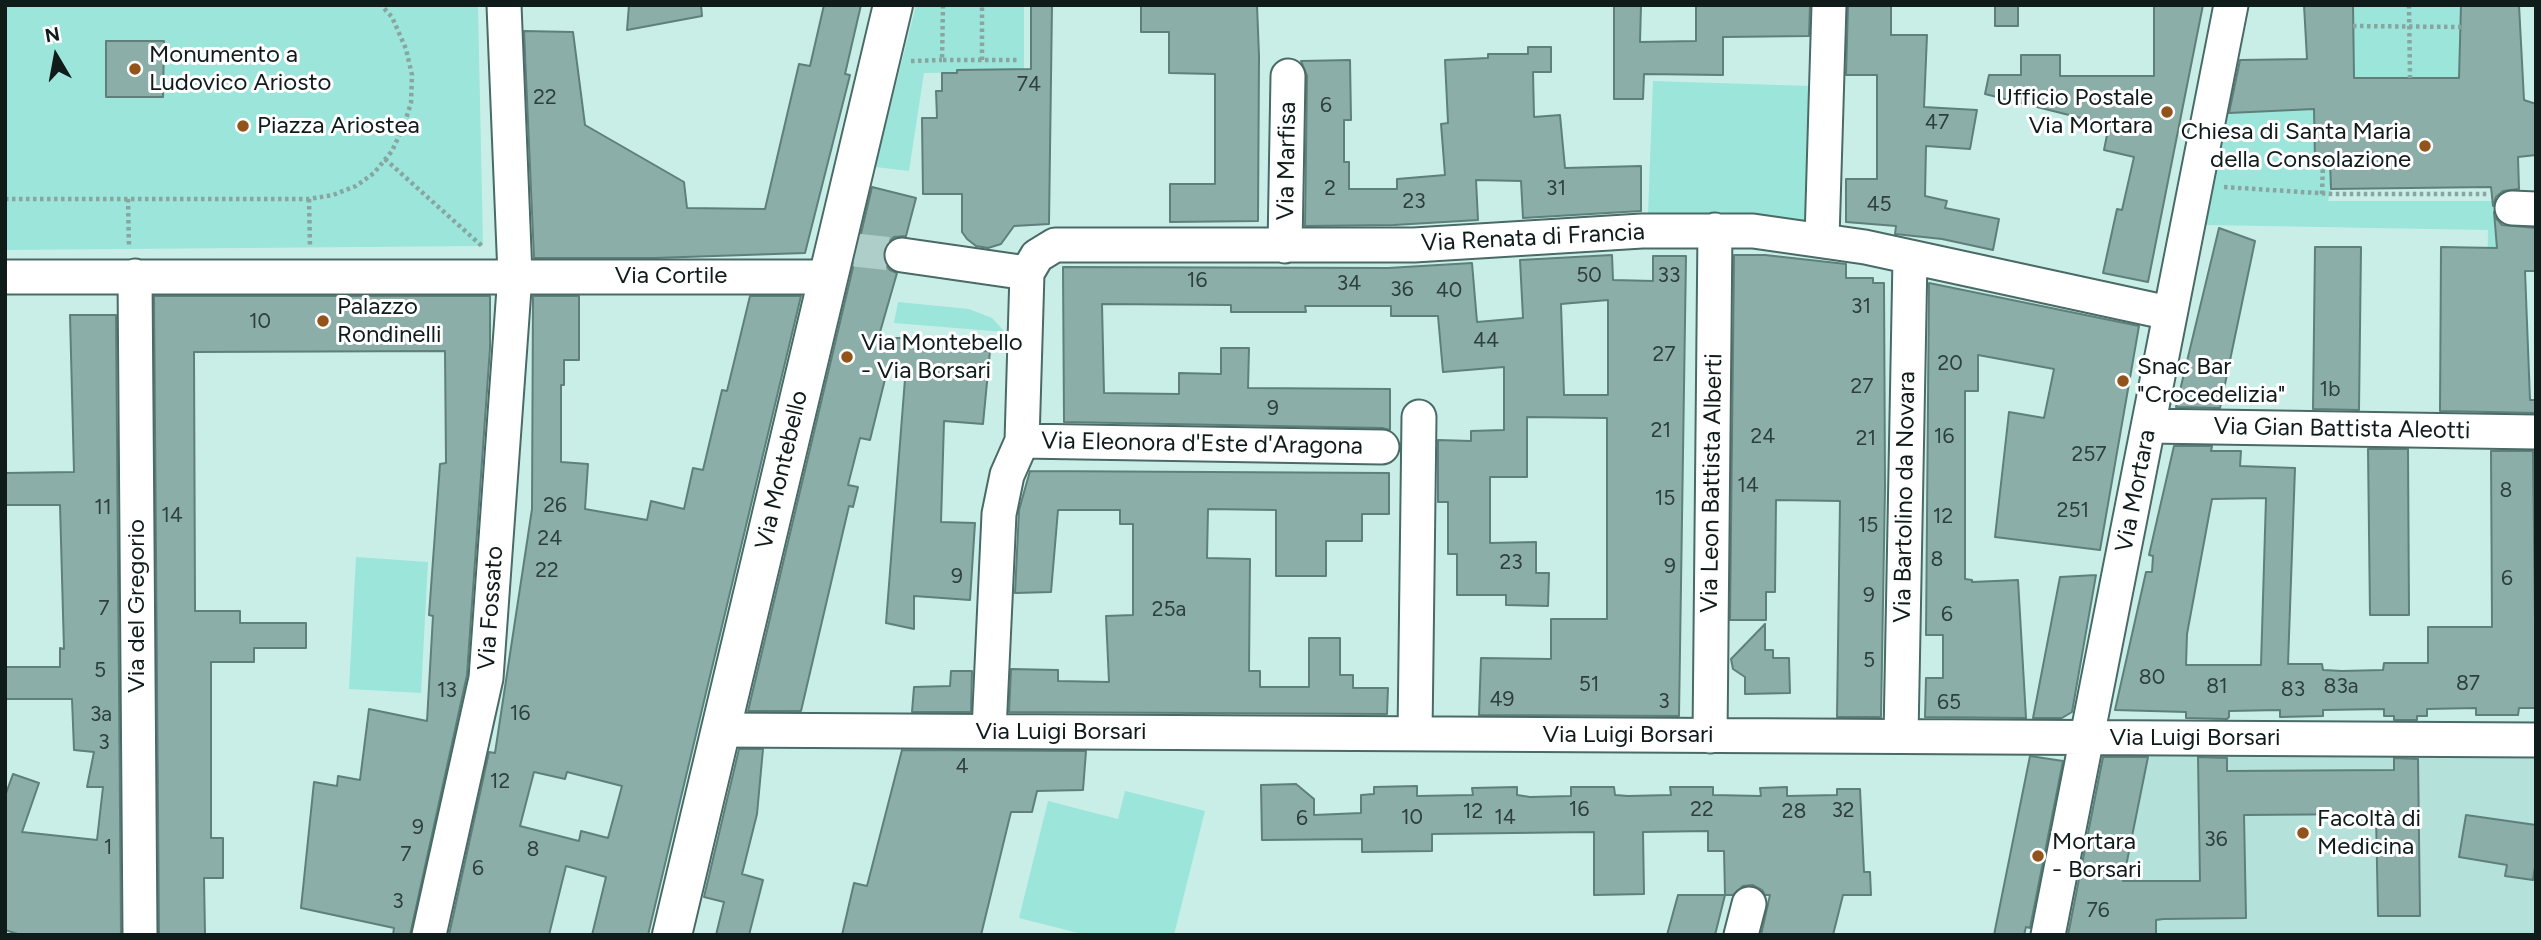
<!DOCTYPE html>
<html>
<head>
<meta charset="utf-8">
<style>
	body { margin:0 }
	#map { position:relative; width:2541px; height:940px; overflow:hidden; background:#c9eee8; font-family:Figtree,sans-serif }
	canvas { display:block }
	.frame { position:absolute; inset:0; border:7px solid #0f1c1a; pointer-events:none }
	.north { position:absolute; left:21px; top:21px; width:70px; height:70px; -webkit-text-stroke:5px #fff; paint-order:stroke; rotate:350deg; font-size:19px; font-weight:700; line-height:28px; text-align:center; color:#0f1c1a }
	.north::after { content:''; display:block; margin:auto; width:24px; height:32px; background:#0f1c1a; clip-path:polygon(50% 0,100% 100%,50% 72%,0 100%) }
</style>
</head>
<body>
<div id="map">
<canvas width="2541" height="940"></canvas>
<div class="frame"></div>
<div class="north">N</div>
</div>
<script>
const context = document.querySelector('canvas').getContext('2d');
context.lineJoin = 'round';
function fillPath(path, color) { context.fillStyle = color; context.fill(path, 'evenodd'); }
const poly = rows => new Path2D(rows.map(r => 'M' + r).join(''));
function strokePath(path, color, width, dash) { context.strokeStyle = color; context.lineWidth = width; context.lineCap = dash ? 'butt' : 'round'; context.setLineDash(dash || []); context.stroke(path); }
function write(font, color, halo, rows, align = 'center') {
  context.font = font + ' Figtree,sans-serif'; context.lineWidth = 6; context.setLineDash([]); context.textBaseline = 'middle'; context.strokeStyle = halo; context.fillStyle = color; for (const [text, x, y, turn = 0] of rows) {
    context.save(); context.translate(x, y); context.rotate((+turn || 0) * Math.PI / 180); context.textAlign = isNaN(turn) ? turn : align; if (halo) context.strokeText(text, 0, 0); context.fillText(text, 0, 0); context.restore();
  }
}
fillPath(poly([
	[2086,748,2536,750,2536,935,2050,935]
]), '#b4e1da');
fillPath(poly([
	[5,5,478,5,483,246,5,250],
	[916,5,1024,5,1024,72,924,73,909,171,875,167],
	[2353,5,2461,5,2459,78,2354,78],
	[1653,81,1811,86,1806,221,1648,215],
	[2330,108,2315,138,2315,162,2330,161,2331,189,2328,201,2493,201,2500,271,2504,289,2510,424,2485,414,2488,230,2205,225,2225,113],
	[898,302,969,309,992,318,1005,332,894,323],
	[356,557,428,562,421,693,349,689],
	[1125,791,1205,811,1174,935,1086,935,1019,918,1048,801,1118,819]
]), '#9be5db');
const building = poly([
	[629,5,701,5,702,16,627,30,629,5],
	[824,5,861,5,845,74,850,75,805,253,654,258,534,258,524,31,573,32,585,125,684,182,687,208,765,209,799,64,810,66,824,5],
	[1031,5,1052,5,1049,224,1014,226,1001,244,988,248,976,246,967,239,962,232,962,194,923,194,922,118,937,118,936,91,942,91,942,73,957,73,957,70,1031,69,1031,5],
	[1141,5,1257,5,1259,56,1258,221,1170,222,1170,184,1215,184,1215,74,1169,73,1169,32,1141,32,1141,5],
	[1614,5,1641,5,1640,42,1696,41,1696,5,1810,5,1809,36,1723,37,1723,75,1644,74,1643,99,1614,99,1614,5],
	[1848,5,1891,5,1891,35,1927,35,1924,107,1977,110,1970,149,1926,146,1925,196,1947,201,1945,208,1999,219,1993,250,1942,239,1895,234,1896,226,1846,222,1846,179,1877,179,1877,75,1846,75,1848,5],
	[1995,5,2018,5,2018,26,1995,26,1995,5],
	[2154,5,2203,5,2148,282,2103,273,2117,209,2122,210,2134,157,2104,150,2109,125,1985,94,1989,75,2021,75,2021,55,2060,55,2060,76,2154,76,2154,5],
	[2304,5,2353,5,2354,78,2459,78,2461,5,2519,5,2524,100,2536,104,2536,155,2518,157,2519,189,2503,191,2496,197,2493,206,2491,187,2331,189,2330,161,2315,162,2314,109,2229,113,2240,60,2307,59,2304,5],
	[106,41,164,41,163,97,106,97,106,41],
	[1528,47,1551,47,1551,72,1533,72,1534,117,1560,115,1565,168,1641,166,1641,211,1523,218,1521,181,1476,180,1478,220,1394,225,1305,226,1307,76,1301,61,1350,60,1351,120,1344,120,1344,162,1349,162,1349,189,1397,189,1397,179,1445,175,1441,124,1448,123,1445,60,1488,58,1488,54,1528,54,1528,47],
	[872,187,916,198,906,236,894,237,887,244,883,252,884,263,890,270,897,273,878,339,919,337,920,346,990,351,983,424,944,421,941,522,975,523,970,600,914,596,914,629,886,623,906,366,889,363,870,440,860,438,848,485,858,487,853,507,849,506,801,711,748,711,872,187],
	[2494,212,2495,217,2502,225,2536,228,2536,271,2525,271,2530,400,2536,400,2536,413,2440,411,2441,247,2497,248,2494,212],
	[2219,228,2255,241,2220,408,2176,407,2219,228],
	[2315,247,2361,247,2359,410,2313,409,2315,247],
	[1612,255,1613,280,1653,281,1653,256,1686,256,1679,716,1479,715,1481,658,1551,659,1551,619,1607,619,1607,418,1527,417,1527,477,1490,477,1490,543,1536,542,1536,573,1549,573,1548,606,1506,605,1506,595,1457,595,1457,554,1448,554,1448,502,1438,502,1438,440,1471,441,1471,431,1504,430,1504,367,1443,372,1438,316,1391,316,1391,306,1305,306,1306,312,1231,312,1231,305,1102,304,1104,393,1179,394,1179,373,1221,374,1221,348,1249,348,1248,388,1390,389,1390,430,1382,428,1064,422,1063,267,1388,268,1472,263,1477,322,1523,318,1520,260,1612,255],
	[1608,300,1608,395,1564,395,1561,304,1608,300],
	[1734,255,1765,255,1846,264,1846,278,1873,278,1873,283,1884,283,1885,487,1881,717,1837,717,1840,501,1776,500,1775,592,1766,592,1766,620,1730,620,1734,255],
	[1929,283,2139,326,2100,550,1995,537,2009,412,2044,418,2054,369,1978,355,1978,391,1965,391,1965,579,1972,580,1972,582,2018,580,2026,718,1925,717,1926,678,1943,678,1943,635,1926,635,1929,283],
	[154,296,490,296,490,348,467,675,410,935,393,935,394,928,301,908,314,782,337,786,338,776,360,780,369,709,427,721,433,616,429,615,440,464,446,463,445,351,194,352,195,611,240,611,240,623,306,623,306,648,254,648,254,662,211,662,211,838,223,838,223,878,204,878,205,935,159,935,154,296],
	[533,296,579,296,579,360,564,360,564,385,561,385,561,462,588,464,585,509,647,520,651,501,684,509,693,468,703,470,722,390,727,391,750,296,801,296,648,935,592,935,606,877,566,866,549,935,449,935,489,752,495,753,532,509,533,296],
	[534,772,565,779,567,772,622,786,608,838,581,831,579,841,520,826,534,772],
	[70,315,116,315,121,935,21,935,5,930,5,796,13,774,39,783,22,832,97,840,103,787,87,787,94,752,74,750,72,699,5,699,5,667,60,667,60,648,64,649,60,505,5,505,5,473,74,472,70,315],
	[2174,446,2212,446,2211,451,2241,451,2240,466,2295,468,2288,664,2322,664,2323,670,2342,671,2383,670,2384,663,2428,663,2428,627,2492,627,2491,451,2533,451,2536,708,2519,708,2518,715,2476,715,2476,708,2427,709,2427,716,2417,716,2417,720,2394,720,2394,716,2384,716,2384,709,2323,710,2323,716,2280,717,2280,710,2229,711,2229,717,2227,719,2186,718,2186,712,2115,710,2146,572,2152,572,2153,556,2149,555,2174,446],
	[2266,498,2261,665,2186,665,2187,634,2212,499,2266,498],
	[2368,449,2408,449,2409,615,2370,615,2368,449],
	[1030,471,1389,473,1389,514,1362,514,1362,541,1326,541,1326,576,1276,576,1276,510,1208,509,1207,558,1250,559,1249,671,1260,671,1260,687,1309,687,1309,638,1340,638,1340,675,1353,675,1353,688,1388,688,1387,714,1009,712,1011,669,1058,670,1058,681,1109,682,1106,616,1133,615,1133,524,1120,524,1120,510,1058,510,1051,592,1015,593,1019,510,1030,471],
	[2096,575,2072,712,2062,718,2033,718,2060,577,2096,575],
	[1765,624,1765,650,1773,650,1773,658,1789,658,1790,693,1745,694,1745,677,1733,669,1731,659,1765,624],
	[951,671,972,671,971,712,912,712,914,687,950,686,951,671],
	[739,749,763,749,757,814,742,874,763,880,749,935,716,935,724,902,704,897,739,749],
	[902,750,1086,751,1083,790,1037,791,1032,812,1011,812,981,935,842,935,854,883,867,886,902,750],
	[2030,756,2063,761,2030,928,2026,927,2024,935,1994,935,2030,756],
	[2103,757,2148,757,2123,881,2200,881,2198,757,2227,758,2227,771,2394,770,2394,758,2418,759,2420,916,2378,916,2376,814,2244,815,2246,918,2163,919,2156,920,2156,935,2068,935,2103,757],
	[1296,784,1314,799,1314,815,1361,813,1361,795,1374,794,1374,787,1417,786,1417,796,1473,795,1472,788,1517,787,1517,795,1530,797,1571,796,1571,787,1614,787,1615,795,1628,796,1671,795,1670,787,1713,787,1713,795,1761,796,1760,788,1787,787,1787,796,1837,795,1837,789,1860,789,1864,872,1870,872,1871,895,1843,895,1833,935,1761,935,1770,895,1765,895,1762,890,1753,885,1743,886,1733,895,1725,895,1724,851,1708,851,1708,831,1643,832,1644,894,1594,895,1594,832,1432,834,1432,851,1362,852,1362,839,1262,840,1261,785,1296,784],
	[2466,815,2536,825,2536,860,2533,880,2505,876,2507,865,2459,857,2466,815],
	[1678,895,1725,895,1715,935,1667,935,1678,895]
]);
fillPath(building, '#8caea9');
strokePath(building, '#5e7f7a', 2);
strokePath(poly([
	[855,250,902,255]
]), '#adcec9', 33, [33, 17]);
const minor = poly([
	[2512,208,2536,209],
	[1822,239,1829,5],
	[1285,246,1288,76],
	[902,255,1027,273],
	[135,276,140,935],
	[5,277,828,277],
	[2149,426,2536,432],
	[1022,441,1382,447],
	[720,730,2536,740],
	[989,731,999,514,1007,475,1022,441,1027,273,1037,256,1055,245,1414,245,1642,231,1753,231,1865,247,2169,313],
	[1415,734,1419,417],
	[1710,736,1715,230],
	[1901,736,1910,258],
	[429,935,486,678,515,275,504,5],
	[1741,935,1749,904],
	[2048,935,2231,5]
]);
const tertiary = poly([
	[672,935,893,5]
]);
strokePath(minor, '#496a65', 37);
strokePath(tertiary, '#496a65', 42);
strokePath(poly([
	[943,5,942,60,1020,60],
	[2409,5,2410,78],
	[2353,26,2461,27],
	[982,60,982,5],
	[911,61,942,60],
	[385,159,483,247],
	[2224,187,2333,194,2488,194],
	[2322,194,2323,163],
	[5,199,309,199,333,195,356,186,374,173,392,151,404,125,411,103,412,75,406,49,392,17,381,5],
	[128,199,129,247],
	[309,199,310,247]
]), '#88a5a0', 4.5, [3.5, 3.5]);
strokePath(minor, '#fff', 33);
strokePath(tertiary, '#fff', 38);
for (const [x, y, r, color] of [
	[135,69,7,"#93541c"],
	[2167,112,7,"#93541c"],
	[243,126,7,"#93541c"],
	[2425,146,7,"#93541c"],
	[323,321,7,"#93541c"],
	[847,357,7,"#93541c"],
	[2123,381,7,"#93541c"],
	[2303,833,7,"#93541c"],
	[2038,856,7,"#93541c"]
]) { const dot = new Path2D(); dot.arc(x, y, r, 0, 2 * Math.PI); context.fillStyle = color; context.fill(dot); strokePath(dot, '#fff', 2.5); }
write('21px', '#2e403e', null, [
	["74",1029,85],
	["22",545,98],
	["6",1326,106],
	["47",1937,123],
	["2",1330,189],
	["31",1556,189],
	["23",1414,202],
	["45",1879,205],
	["50",1589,276],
	["33",1669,276],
	["16",1197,281],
	["34",1349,284],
	["36",1402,290],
	["40",1449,291],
	["31",1861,307],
	["10",260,322],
	["44",1486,341],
	["27",1664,355],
	["20",1950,364],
	["27",1862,387],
	["1b",2330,390],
	["9",1273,409],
	["21",1661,431],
	["24",1763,437],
	["16",1944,437],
	["21",1866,439],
	["257",2089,455],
	["14",1748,486],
	["8",2506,491],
	["15",1665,499],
	["26",555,506],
	["11",103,508],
	["251",2073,511],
	["14",172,516],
	["12",1943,517],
	["15",1868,526],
	["24",550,539],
	["8",1937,560],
	["23",1511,563],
	["9",1670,567],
	["22",547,571],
	["9",957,577],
	["6",2507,579],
	["9",1869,596],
	["7",104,609],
	["25a",1169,610],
	["6",1947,615],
	["5",1869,661],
	["5",100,671],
	["80",2152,678],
	["87",2468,684],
	["51",1589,685],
	["81",2217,687],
	["83a",2341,687],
	["83",2293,690],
	["13",447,691],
	["49",1502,700],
	["3",1664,702],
	["65",1949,703],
	["16",520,714],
	["3a",101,715],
	["3",104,743],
	["4",962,767],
	["12",500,782],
	["16",1579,810],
	["22",1702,810],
	["32",1843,811],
	["12",1473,812],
	["28",1794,812],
	["10",1412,818],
	["14",1505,818],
	["6",1302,819],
	["9",418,828],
	["36",2216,840],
	["1",108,848],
	["8",533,850],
	["7",406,855],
	["6",478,869],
	["3",398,902],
	["76",2098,911]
]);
write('24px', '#0f1c1a', '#fff', [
	["Monumento a",149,55],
	["Ludovico Ariosto",149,83],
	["Ufficio Postale",2153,98,"right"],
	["Via Mortara",2153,126,"right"],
	["Piazza Ariostea",257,126],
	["Chiesa di Santa Maria",2411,132,"right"],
	["della Consolazione",2411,160,"right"],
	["Palazzo",337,307],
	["Rondinelli",337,335],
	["Via Montebello",861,343],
	["- Via Borsari",861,371],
	["Snac Bar",2137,367],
	["\"Crocedelizia\"",2137,395],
	["Facoltà di",2317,819],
	["Medicina",2317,847],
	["Mortara",2052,842],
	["- Borsari",2052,870]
], 'left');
write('24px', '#0f1c1a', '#fff', [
	["Via Marfisa",1287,161,-89],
	["Via Renata di Francia",1533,238,-3],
	["Via Cortile",671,276],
	["Via Gian Battista Aleotti",2342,429,1],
	["Via Eleonora d'Este d'Aragona",1202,444,1],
	["Via Montebello",782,470,-77],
	["Via Leon Battista Alberti",1712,483,-89],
	["Via Mortara",2136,491,-79],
	["Via Bartolino da Novara",1905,497,-89],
	["Via del Gregorio",137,606,-90],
	["Via Fossato",491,608,-86],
	["Via Luigi Borsari",1061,732],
	["Via Luigi Borsari",1628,735],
	["Via Luigi Borsari",2195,738]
]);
</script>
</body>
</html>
